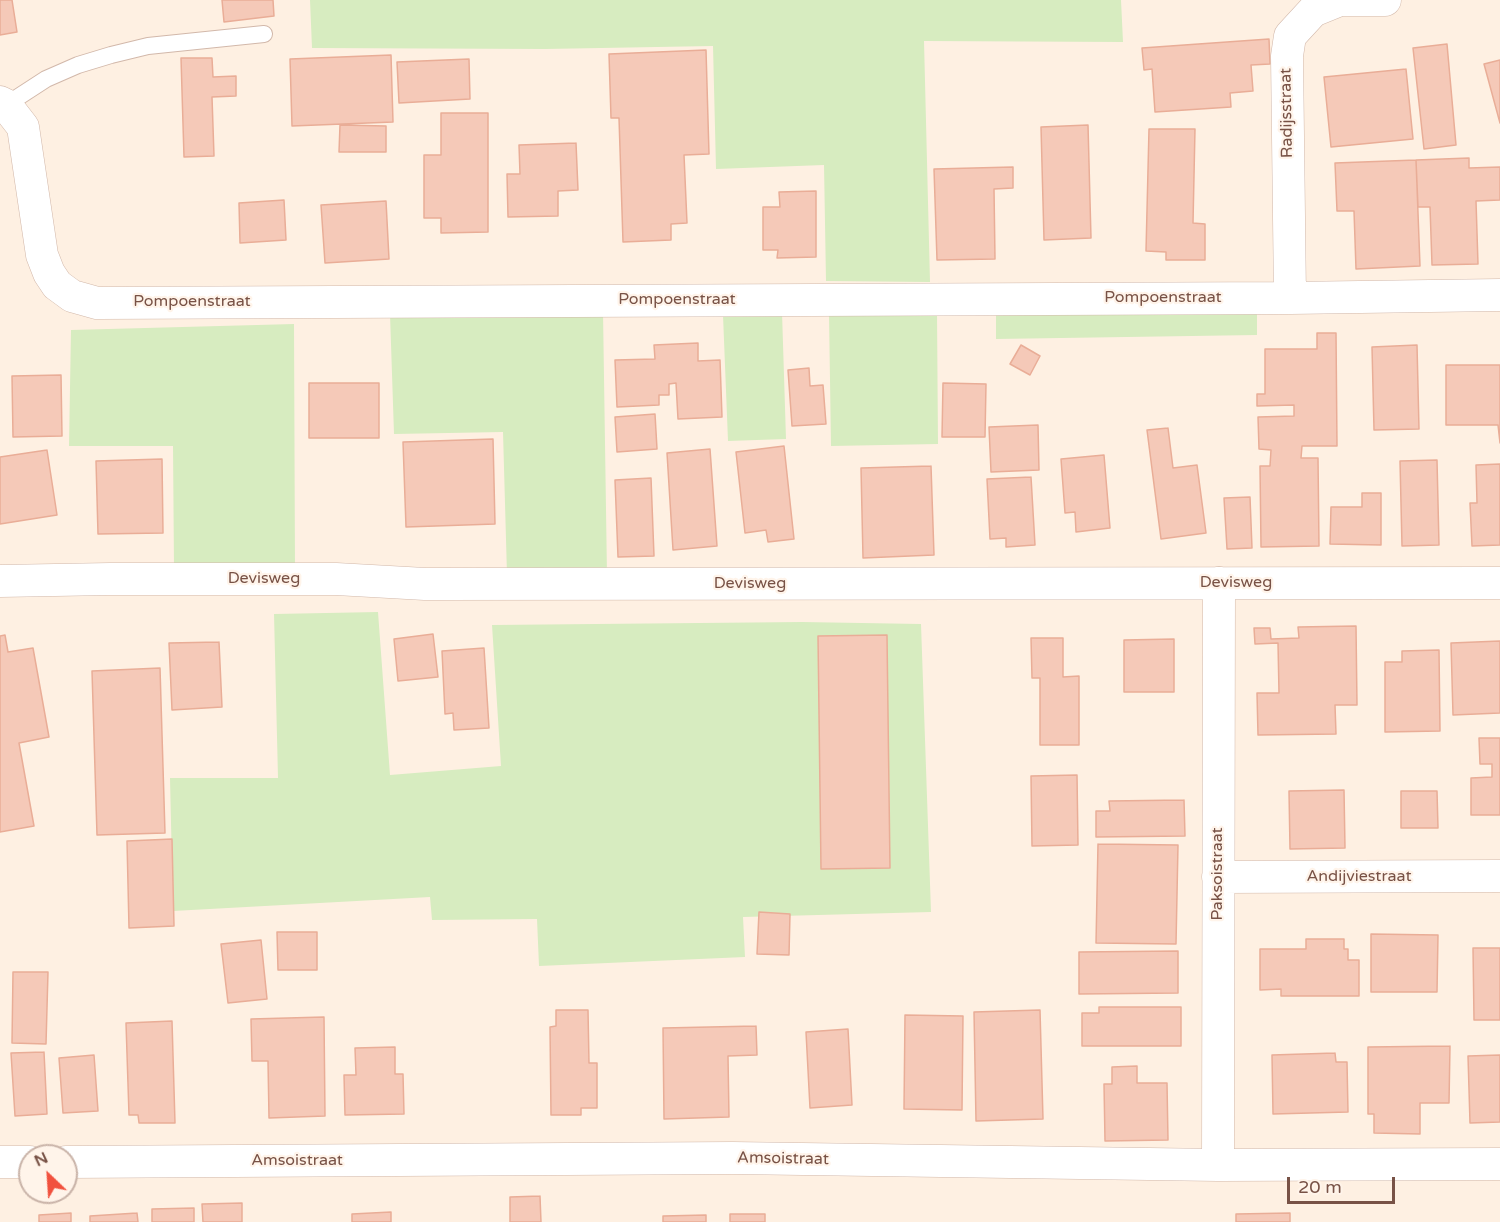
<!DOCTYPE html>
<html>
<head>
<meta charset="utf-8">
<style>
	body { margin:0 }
	#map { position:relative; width:1500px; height:1222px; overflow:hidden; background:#fef0e2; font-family:"Varela Round",sans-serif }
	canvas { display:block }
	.north { position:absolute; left:18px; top:1144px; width:60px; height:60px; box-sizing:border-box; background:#fff4ea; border:2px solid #c9b3a8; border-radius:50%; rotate:335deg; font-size:16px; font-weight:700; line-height:24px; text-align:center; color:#785246 }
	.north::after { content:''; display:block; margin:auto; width:21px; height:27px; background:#f1513e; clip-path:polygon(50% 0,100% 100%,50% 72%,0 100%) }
	.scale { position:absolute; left:1287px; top:1177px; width:108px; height:27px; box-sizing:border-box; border:3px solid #785246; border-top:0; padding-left:8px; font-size:18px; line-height:21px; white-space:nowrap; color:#785246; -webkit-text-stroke:4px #fff4ea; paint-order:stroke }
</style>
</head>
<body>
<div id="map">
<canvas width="1500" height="1222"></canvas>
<div class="north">N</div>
<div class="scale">20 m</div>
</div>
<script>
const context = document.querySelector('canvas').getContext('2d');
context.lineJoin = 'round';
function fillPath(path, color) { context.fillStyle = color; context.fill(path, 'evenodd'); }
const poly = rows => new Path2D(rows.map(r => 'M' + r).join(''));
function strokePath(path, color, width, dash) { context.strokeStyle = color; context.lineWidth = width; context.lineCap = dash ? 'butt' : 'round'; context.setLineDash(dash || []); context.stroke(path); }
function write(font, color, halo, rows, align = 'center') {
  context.font = font + ' "Varela Round",sans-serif'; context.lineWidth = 4.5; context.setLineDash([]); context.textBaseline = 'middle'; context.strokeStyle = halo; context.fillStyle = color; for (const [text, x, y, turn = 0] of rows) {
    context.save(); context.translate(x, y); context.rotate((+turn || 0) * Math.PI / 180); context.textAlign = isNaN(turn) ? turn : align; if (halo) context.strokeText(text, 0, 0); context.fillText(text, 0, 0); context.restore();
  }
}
fillPath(poly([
	[310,0,1121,0,1123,42,924,41,930,282,826,281,824,165,716,169,713,46,545,49,312,48],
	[1257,310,1257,335,996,339,996,314],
	[603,311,607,575,507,575,503,432,394,434,390,314],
	[782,312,786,439,728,441,723,315],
	[937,312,938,444,831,446,829,314],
	[294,324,295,570,174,568,173,446,69,446,71,330],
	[378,612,390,775,501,766,492,625,802,622,921,624,931,912,743,917,745,957,539,966,537,919,432,920,430,897,173,911,170,778,278,778,274,614]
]), '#d7ecc0');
const building = poly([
	[0,0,12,0,17,32,0,35,0,0],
	[222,0,273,0,274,16,224,22,222,0],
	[1269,39,1270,64,1251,65,1253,91,1230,93,1231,107,1155,112,1152,69,1144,70,1142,48,1269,39],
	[1447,44,1456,145,1424,149,1413,48,1447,44],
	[706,50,709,154,684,155,687,223,671,224,671,240,623,242,619,118,611,118,609,54,706,50],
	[391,55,393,122,292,126,290,59,391,55],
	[181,58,212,58,213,77,236,76,236,96,212,97,214,156,184,157,181,58],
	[469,59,470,99,399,103,397,62,469,59],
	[1500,60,1500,123,1484,64,1500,60],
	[1406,69,1413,139,1331,147,1324,77,1406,69],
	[441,113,488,113,488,232,441,233,441,218,424,218,424,155,441,155,441,113],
	[340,125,386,126,386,152,339,152,340,125],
	[1088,125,1091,238,1044,240,1041,127,1088,125],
	[1149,129,1195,129,1193,223,1205,224,1205,260,1166,260,1166,252,1146,251,1149,129],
	[576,143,578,190,558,191,558,216,508,217,507,174,520,174,519,145,576,143],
	[1469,158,1469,168,1500,167,1500,200,1476,201,1478,264,1432,265,1430,207,1418,207,1416,160,1469,158],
	[1416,160,1420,266,1356,269,1354,211,1337,211,1335,163,1416,160],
	[1013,167,1013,188,994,189,995,259,937,260,934,169,1013,167],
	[816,191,816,257,777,258,778,250,763,250,763,207,780,207,779,192,816,191],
	[284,200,286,240,240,243,239,203,284,200],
	[386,201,389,259,325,263,321,205,386,201],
	[1317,333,1336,333,1337,446,1302,446,1301,458,1318,458,1319,546,1261,547,1260,466,1270,466,1271,450,1259,449,1258,417,1294,416,1294,405,1257,406,1257,394,1265,394,1265,349,1317,349,1317,333],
	[698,343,698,361,720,360,722,417,678,419,676,383,669,384,669,395,659,395,659,405,617,407,615,360,655,359,654,345,698,343],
	[1021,345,1040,356,1030,375,1010,364,1021,345],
	[1417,345,1419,429,1374,430,1372,347,1417,345],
	[1446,365,1500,365,1500,443,1498,425,1446,425,1446,365],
	[809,368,810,386,823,385,826,424,792,426,788,370,809,368],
	[61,375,62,436,13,437,12,376,61,375],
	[309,383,379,383,379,438,309,438,309,383],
	[943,383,986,384,985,437,942,437,943,383],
	[655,414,657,449,617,452,615,417,655,414],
	[1038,425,1039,470,991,472,989,427,1038,425],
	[1168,428,1173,468,1197,465,1206,533,1161,539,1147,430,1168,428],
	[493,439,495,524,406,527,403,442,493,439],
	[784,446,794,539,768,542,766,530,745,533,736,452,784,446],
	[710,449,717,546,673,550,667,453,710,449],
	[47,450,57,515,0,524,0,457,47,450],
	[1104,455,1110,528,1076,532,1075,512,1065,513,1061,459,1104,455],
	[162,459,163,533,98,534,96,461,162,459],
	[1437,460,1439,545,1402,546,1400,461,1437,460],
	[1500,464,1500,545,1472,546,1470,503,1477,503,1476,465,1500,464],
	[931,466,934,555,863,558,861,468,931,466],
	[1031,477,1035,545,1006,547,1006,538,990,539,987,479,1031,477],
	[651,478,654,556,618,557,615,480,651,478],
	[1362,493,1381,493,1381,545,1330,544,1331,507,1362,507,1362,493],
	[1250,497,1252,548,1227,549,1224,498,1250,497],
	[1356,626,1357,705,1335,705,1336,734,1258,735,1257,693,1279,693,1278,643,1255,644,1254,628,1270,628,1271,639,1299,638,1298,627,1356,626],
	[433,634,438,677,398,681,394,639,433,634],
	[5,635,8,652,33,648,49,737,19,743,34,826,0,832,0,636,5,635],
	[887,635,890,868,821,869,818,636,887,635],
	[1031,638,1063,638,1063,677,1079,676,1079,745,1040,745,1040,678,1032,678,1031,638],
	[1174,639,1174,692,1124,692,1124,640,1174,639],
	[1500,641,1500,713,1453,715,1451,643,1500,641],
	[219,642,222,707,172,710,169,643,219,642],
	[484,648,489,728,454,730,453,713,445,714,442,651,484,648],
	[1439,650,1440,731,1385,732,1385,662,1402,662,1402,651,1439,650],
	[160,668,165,833,97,835,92,671,160,668],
	[1479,738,1500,738,1500,815,1471,815,1471,778,1492,777,1492,764,1480,764,1479,738],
	[1077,775,1078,845,1032,846,1031,776,1077,775],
	[1344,790,1345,848,1290,849,1289,791,1344,790],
	[1401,791,1437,791,1438,828,1401,828,1401,791],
	[1184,800,1185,836,1096,837,1096,811,1110,811,1109,801,1184,800],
	[172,839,174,926,129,928,127,841,172,839],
	[1098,844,1178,845,1176,944,1096,943,1098,844],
	[759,912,790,914,789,955,757,954,759,912],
	[277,932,317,932,317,970,278,970,277,932],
	[1371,934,1438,935,1437,992,1371,992,1371,934],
	[1306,939,1344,939,1344,949,1348,949,1348,960,1359,960,1359,996,1281,996,1281,989,1260,990,1260,949,1306,949,1306,939],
	[261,940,267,999,228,1003,221,944,261,940],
	[1473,948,1500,948,1500,1020,1474,1020,1473,948],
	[1178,951,1178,993,1079,994,1079,952,1178,951],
	[13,972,48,972,46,1044,12,1043,13,972],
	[1099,1007,1181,1007,1181,1046,1082,1046,1082,1013,1099,1013,1099,1007],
	[556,1010,588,1010,589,1063,597,1063,597,1108,581,1108,581,1115,551,1115,550,1027,556,1026,556,1010],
	[1040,1010,1043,1119,976,1121,974,1012,1040,1010],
	[905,1015,963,1016,962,1110,904,1109,905,1015],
	[324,1017,325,1116,269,1118,268,1061,252,1061,251,1019,324,1017],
	[172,1021,175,1123,139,1123,138,1115,129,1115,126,1023,172,1021],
	[756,1026,757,1055,728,1056,729,1117,664,1119,663,1028,756,1026],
	[848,1029,852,1105,810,1108,806,1032,848,1029],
	[1450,1046,1449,1103,1420,1103,1420,1134,1374,1133,1374,1114,1368,1114,1368,1047,1450,1046],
	[395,1047,395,1074,403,1074,404,1114,345,1115,344,1075,356,1075,355,1048,395,1047],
	[44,1052,47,1114,15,1116,11,1053,44,1052],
	[1335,1053,1336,1062,1347,1062,1348,1112,1273,1114,1272,1055,1335,1053],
	[94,1055,98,1111,63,1113,59,1058,94,1055],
	[1500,1055,1500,1122,1470,1123,1468,1056,1500,1055],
	[1137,1066,1137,1083,1167,1083,1168,1140,1105,1141,1104,1084,1112,1084,1112,1067,1137,1066],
	[540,1196,541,1222,510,1222,510,1197,540,1196],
	[242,1203,242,1222,203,1222,202,1204,242,1203],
	[194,1208,194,1222,152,1222,152,1209,194,1208],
	[391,1212,391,1222,352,1222,352,1214,391,1212],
	[71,1213,71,1222,39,1222,39,1215,71,1213],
	[137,1213,138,1222,90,1222,90,1216,137,1213],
	[1290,1213,1290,1222,1236,1222,1236,1214,1290,1213],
	[730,1214,765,1214,765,1222,730,1222,730,1214],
	[706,1215,706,1222,663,1222,663,1216,706,1215]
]);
fillPath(building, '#f5c9b8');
strokePath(building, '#e9ad97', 1.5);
const lane = poly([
	[6,105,46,79,78,65,111,55,148,46,264,34]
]);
const street = poly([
	[0,102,6,105,23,127,42,255,49,273,57,285,72,296,97,303,1290,298,1500,295],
	[1290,298,1287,56,1290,36,1313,11,1340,0,1385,0],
	[0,581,110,579,336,579,425,584,1500,583],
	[1218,877,1500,876],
	[0,1162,30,1162],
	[66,1162,733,1158,1218,1165,1500,1164],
	[1218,1165,1219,583]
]);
strokePath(lane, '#d2b8aa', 18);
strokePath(street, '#d2b8aa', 33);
strokePath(lane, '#fff', 16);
strokePath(street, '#fff', 32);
write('16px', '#785246', '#fff4ea', [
	["Radijsstraat",1287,113,-91],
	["Pompoenstraat",1163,298],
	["Pompoenstraat",677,300],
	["Pompoenstraat",192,302],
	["Devisweg",264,579],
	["Devisweg",1236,583],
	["Devisweg",750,584],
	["Paksoistraat",1218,874,-90],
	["Andijviestraat",1359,877],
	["Amsoistraat",783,1159,1],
	["Amsoistraat",297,1161]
]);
</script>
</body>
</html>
